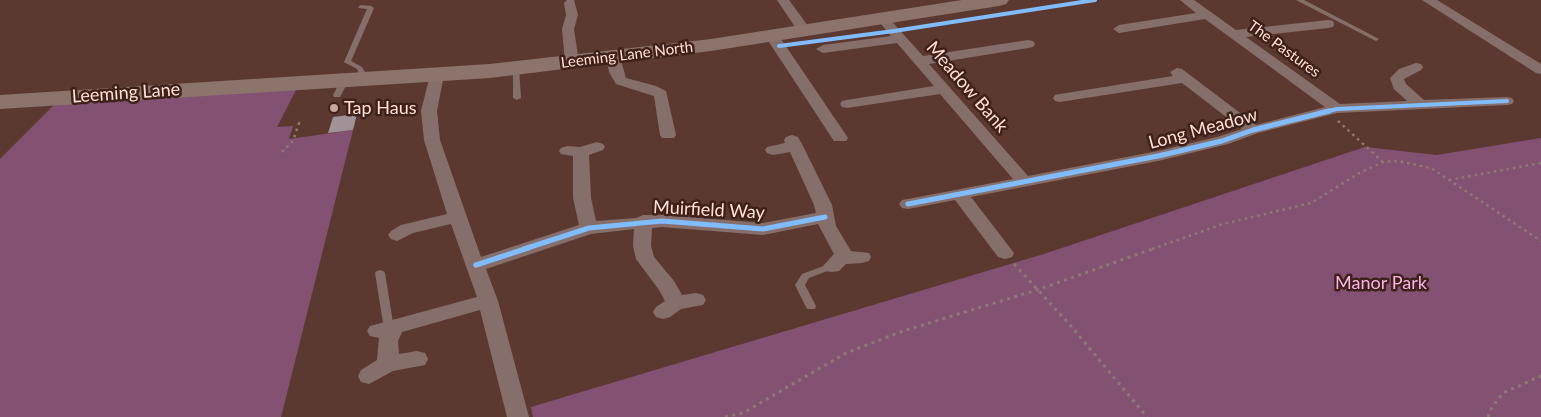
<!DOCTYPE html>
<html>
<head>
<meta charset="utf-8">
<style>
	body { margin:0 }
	canvas { display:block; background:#5c3930 }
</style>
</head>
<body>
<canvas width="1541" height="417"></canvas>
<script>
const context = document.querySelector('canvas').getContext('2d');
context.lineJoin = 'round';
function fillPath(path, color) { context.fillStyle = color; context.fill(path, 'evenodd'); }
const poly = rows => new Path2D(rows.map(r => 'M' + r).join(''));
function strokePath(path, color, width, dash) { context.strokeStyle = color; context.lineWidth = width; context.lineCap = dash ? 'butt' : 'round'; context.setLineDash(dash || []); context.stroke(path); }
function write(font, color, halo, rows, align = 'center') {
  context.font = font + ' Lato,sans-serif'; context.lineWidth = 5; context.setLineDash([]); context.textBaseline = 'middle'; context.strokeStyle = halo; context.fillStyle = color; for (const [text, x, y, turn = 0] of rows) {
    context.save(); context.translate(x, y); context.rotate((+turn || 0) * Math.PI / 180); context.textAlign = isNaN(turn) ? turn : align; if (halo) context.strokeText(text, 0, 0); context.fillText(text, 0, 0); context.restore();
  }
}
fillPath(poly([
	[297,88,277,127,293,126,289,139,353,130,281,417,0,417,0,159,56,103],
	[1541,138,1541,417,533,417,531,407,1044,254,1365,147,1437,155]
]), '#835273');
fillPath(poly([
	[357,114,353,130,328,133,333,117]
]), '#a09296');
strokePath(poly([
	[1338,121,1383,162],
	[282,152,293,141,299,123,295,123],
	[1449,180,1541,163],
	[1152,249,1223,224,1311,203,1361,172,1383,162,1398,161,1431,168,1541,241]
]), '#8e7973', 2.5, [2.5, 4]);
strokePath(poly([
	[1014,264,1071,326,1147,417],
	[725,417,743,413,846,353,903,331,1037,290,1155,248],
	[1488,417,1492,407,1503,393,1541,376]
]), '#8e7973', 3, [3, 4.5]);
fillPath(poly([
	[1296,0,1304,0,1379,39,1376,41,1374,40,1296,0],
	[361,5,371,6,374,8,351,61,362,67,369,79,365,81,361,79,357,69,344,62,367,9,359,8,358,7,361,5],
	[516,66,519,68,521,98,517,100,513,98,513,68,516,66],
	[342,78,345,78,349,80,340,97,334,97,333,95,342,78],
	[832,263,835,264,837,266,835,268,809,278,805,285,816,306,815,309,807,309,795,285,802,274,832,263],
	[380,270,383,271,385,273,394,329,393,332,389,333,385,332,384,329,375,273,377,271,380,270]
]), '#866f6a');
fillPath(poly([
	[567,0,574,0,578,15,574,29,579,62,572,66,565,62,562,29,566,15,564,3,567,0],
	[777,0,789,0,811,30,809,33,799,33,777,0],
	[1180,0,1194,0,1236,30,1328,20,1333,21,1334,24,1333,27,1328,28,1246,37,1340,104,1407,101,1394,89,1390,78,1399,69,1416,63,1421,64,1423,67,1421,70,1404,79,1406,84,1424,100,1507,97,1512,98,1514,101,1512,104,1507,105,1337,113,1258,133,1228,144,1158,161,971,197,1014,253,1012,257,1005,259,998,257,955,200,908,209,902,208,899,204,902,200,908,199,1013,179,940,94,847,108,842,107,840,104,842,101,847,100,934,86,897,43,823,53,816,49,823,45,891,36,876,18,882,14,886,15,923,56,1028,40,1033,41,1035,44,1033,47,1028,48,929,64,1028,176,1158,151,1217,137,1242,129,1182,83,1060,102,1055,101,1053,98,1055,95,1060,94,1173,76,1170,72,1177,68,1182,69,1256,125,1325,107,1205,19,1119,33,1113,29,1119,25,1196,13,1180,0],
	[1422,0,1437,0,1541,64,1541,74,1536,73,1422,0],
	[772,32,777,33,848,138,846,141,834,141,832,138,765,36,772,32],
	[613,53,620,57,626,78,656,86,666,91,676,135,674,138,662,138,660,135,654,96,616,84,609,72,606,57,613,53],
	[437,71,442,72,444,75,437,111,440,140,481,257,579,225,573,198,573,156,561,154,559,151,561,148,567,146,580,147,597,142,603,144,605,147,603,150,589,155,591,198,596,221,636,218,643,215,662,215,763,223,816,213,814,205,790,152,773,155,767,153,765,150,767,147,785,143,784,140,786,137,792,135,798,137,803,146,832,205,836,226,851,251,869,253,871,257,869,261,862,263,846,264,839,271,832,272,825,271,823,266,834,254,818,224,763,235,662,227,652,228,651,246,654,257,674,281,682,295,696,293,703,295,706,300,703,305,681,309,670,317,663,319,656,317,653,312,656,307,665,301,659,290,636,259,633,246,634,229,591,234,486,269,498,301,529,417,507,417,480,310,402,332,398,341,399,354,417,351,425,353,428,359,425,365,393,371,369,384,361,382,358,376,361,370,377,360,379,338,370,336,367,331,370,326,477,297,451,224,413,233,397,241,391,239,388,235,391,231,401,225,447,214,424,140,421,111,430,75,432,72,437,71]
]), '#866f6a');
fillPath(poly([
	[962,0,1009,0,1006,4,999,6,711,51,490,78,0,109,0,95,490,64,711,39,962,0]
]), '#8c736c');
strokePath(poly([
	[779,46,894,31,1095,0],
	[1324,112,1337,109,1507,101]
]), '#80bcff', 4);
strokePath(poly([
	[908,204,1158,156,1222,141,1253,130,1329,111],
	[524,249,589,228,662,221,763,229,825,217]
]), '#80bcff', 5);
strokePath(poly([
	[476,265,528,248]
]), '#80bcff', 5.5);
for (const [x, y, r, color] of [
	[334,108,5,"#c6a59c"]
]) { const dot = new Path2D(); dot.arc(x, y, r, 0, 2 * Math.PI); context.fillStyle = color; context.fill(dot); strokePath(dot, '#3e211a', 2); }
write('15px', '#ffdfd6', '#3e211a', [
	["The Pastures",1284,49,36],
	["Leeming Lane North",627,55,-7]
]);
write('18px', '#ffdfd6', '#3e211a', [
	["Meadow Bank",967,87,49],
	["Leeming Lane",126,93,-4],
	["Long Meadow",1203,129,-15],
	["Muirfield Way",709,210,3]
]);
write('18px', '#ffdfd6', '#3e211a', [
	["Tap Haus",344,108]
], 'left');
write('18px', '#fbb1ea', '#3e211a', [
	["Manor Park",1381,283]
]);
</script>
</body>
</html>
